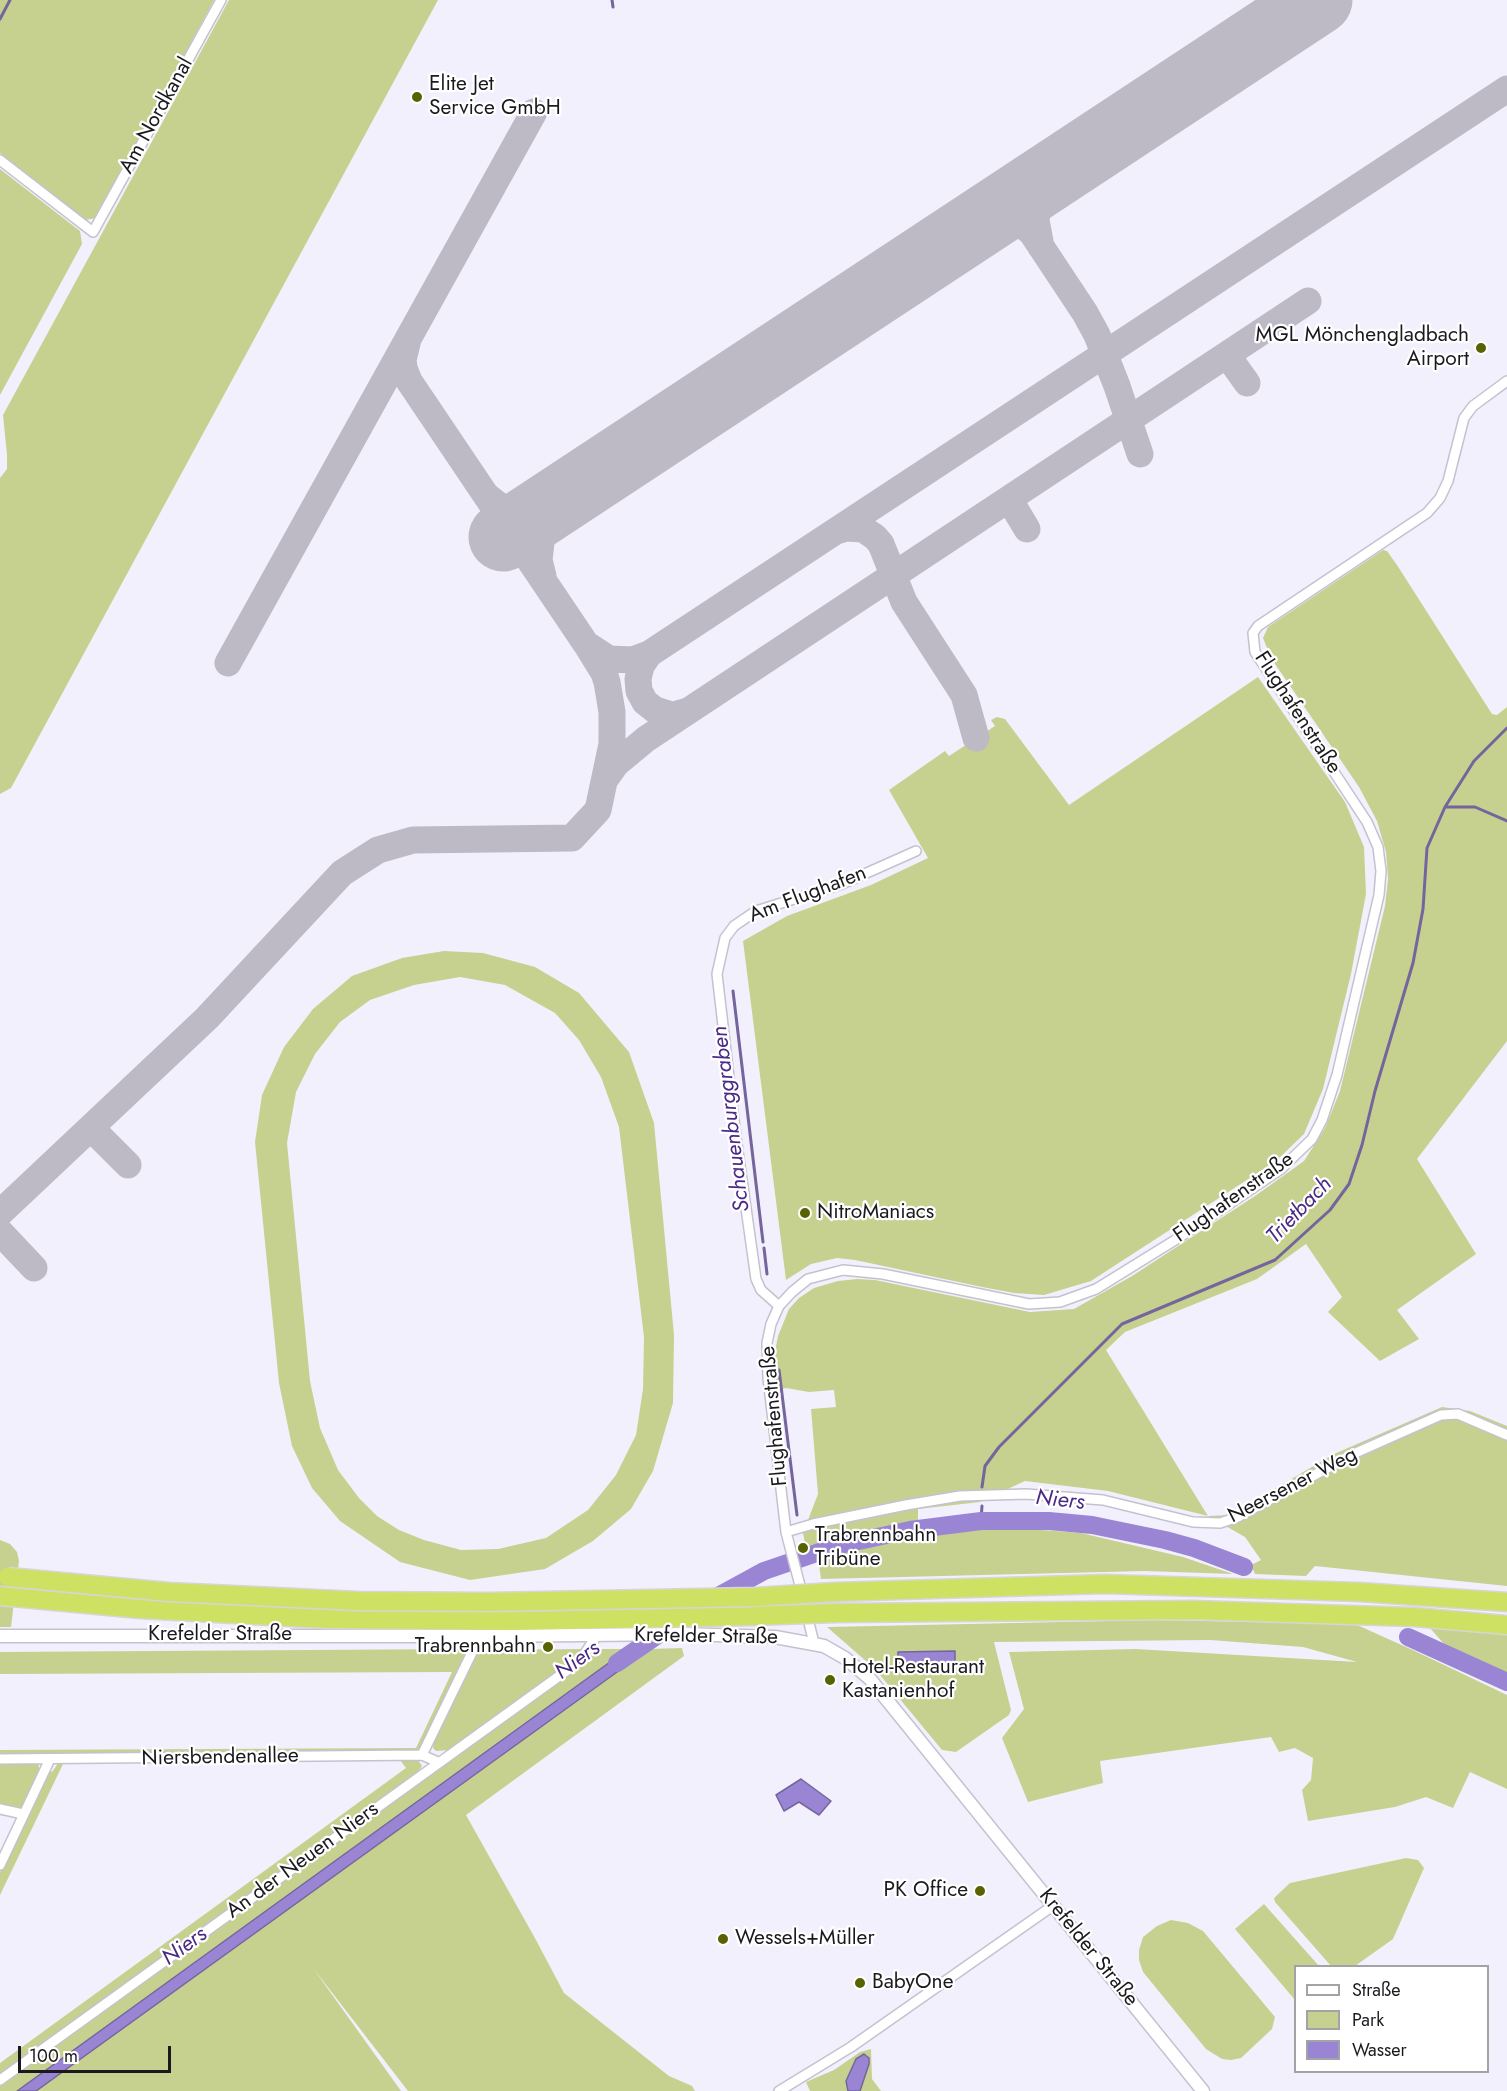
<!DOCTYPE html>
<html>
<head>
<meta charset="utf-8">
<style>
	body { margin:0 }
	#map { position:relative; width:1507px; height:2091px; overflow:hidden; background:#f3f0fe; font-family:Jost,sans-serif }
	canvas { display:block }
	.legend { position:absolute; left:1294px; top:1965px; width:195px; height:108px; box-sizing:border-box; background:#fff; border:2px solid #a3a3a5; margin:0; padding:8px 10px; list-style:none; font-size:18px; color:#1a191e }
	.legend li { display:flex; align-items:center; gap:12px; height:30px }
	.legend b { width:30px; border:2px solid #a3a3a5 }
	.scale { position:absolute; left:18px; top:2046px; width:153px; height:27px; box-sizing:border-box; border:3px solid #1a191e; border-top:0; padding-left:8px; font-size:18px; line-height:21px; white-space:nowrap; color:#1a191e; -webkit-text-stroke:4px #fff; paint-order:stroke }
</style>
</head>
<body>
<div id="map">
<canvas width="1507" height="2091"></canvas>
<ul class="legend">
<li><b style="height:8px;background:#fff"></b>Straße</li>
<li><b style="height:16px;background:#c6d18f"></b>Park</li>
<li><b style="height:16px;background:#9a85d4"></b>Wasser</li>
</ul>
<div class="scale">100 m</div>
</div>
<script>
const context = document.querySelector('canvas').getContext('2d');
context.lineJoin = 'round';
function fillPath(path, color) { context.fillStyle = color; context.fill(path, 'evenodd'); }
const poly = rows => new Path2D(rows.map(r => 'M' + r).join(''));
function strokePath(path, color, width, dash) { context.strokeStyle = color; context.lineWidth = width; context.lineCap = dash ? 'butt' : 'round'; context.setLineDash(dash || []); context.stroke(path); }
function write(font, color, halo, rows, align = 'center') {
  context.font = font + ' Jost,sans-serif'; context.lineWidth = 4.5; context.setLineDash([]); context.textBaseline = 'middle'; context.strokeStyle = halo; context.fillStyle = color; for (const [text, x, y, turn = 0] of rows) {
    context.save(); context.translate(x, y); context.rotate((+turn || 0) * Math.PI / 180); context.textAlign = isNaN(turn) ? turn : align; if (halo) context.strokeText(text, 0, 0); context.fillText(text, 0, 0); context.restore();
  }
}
fillPath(poly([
	[0,0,214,0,96,218,86,220,0,153],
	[229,0,438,0,11,788,0,794,0,478,7,469,7,455,3,415],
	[0,169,80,231,82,244,0,395],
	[1383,550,1387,551,1397,565,1492,714,1497,715,1507,707,1507,1041,1417,1159,1476,1254,1397,1310,1419,1339,1380,1361,1328,1312,1342,1297,1306,1244,1257,1279,1125,1332,1106,1350,1208,1516,1230,1515,1334,1454,1442,1407,1470,1411,1507,1426,1507,1586,1315,1566,1306,1576,1255,1574,1251,1565,1261,1560,1245,1537,1208,1516,1108,1491,1025,1481,999,1493,986,1492,980,1502,918,1509,918,1523,852,1540,807,1554,803,1533,818,1494,811,1409,836,1407,834,1390,809,1392,786,1388,775,1391,774,1356,778,1336,789,1309,799,1298,814,1288,838,1281,857,1279,875,1280,1030,1312,1074,1309,1132,1276,1255,1196,1304,1161,1325,1128,1340,1091,1385,906,1388,879,1386,852,1377,821,1359,787,1271,658,1263,638,1268,627],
	[1258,677,1345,802,1364,847,1366,894,1351,974,1323,1089,1304,1134,1276,1161,1091,1281,1044,1295,1014,1293,982,1287,855,1260,837,1258,811,1264,786,1280,743,941,787,916,871,885,928,858,889,790,945,751,949,756,995,726,991,720,997,717,1005,719,1069,805],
	[444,951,483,953,535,967,579,993,629,1052,654,1123,674,1335,673,1403,653,1471,631,1509,593,1541,545,1569,470,1580,400,1562,340,1521,312,1488,292,1446,279,1383,255,1142,262,1095,284,1047,313,1009,352,976,402,958],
	[460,977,505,985,555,1013,579,1040,601,1077,619,1127,644,1337,643,1389,636,1435,616,1475,588,1510,546,1538,498,1549,461,1550,424,1540,399,1530,377,1516,359,1498,338,1470,320,1428,310,1381,287,1143,296,1092,315,1054,340,1022,370,1000,414,985],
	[1029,1529,1081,1533,1183,1557,1233,1574,1145,1571,821,1579,818,1557,848,1547,911,1536,977,1530],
	[0,1540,10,1544,17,1552,19,1561,11,1627,0,1627],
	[1155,1620,1355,1624,1417,1652,1507,1695,1507,1789,1470,1772,1453,1808,1426,1797,1395,1807,1308,1821,1302,1790,1311,1780,1313,1758,1295,1748,1279,1752,1271,1737,1100,1761,1103,1783,1028,1802,1002,1738,1024,1709,1009,1652,1136,1649,1357,1662,1303,1647,1210,1640,994,1642,1011,1710,1009,1715,956,1752,942,1750,875,1669,827,1627],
	[898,1652,955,1670,899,1670],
	[1429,1627,1507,1634,1507,1677,1445,1645],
	[682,1648,684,1656,466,1815,536,1940,564,1993,669,2076,692,2086,695,2091,408,2091,313,1968,401,2091,36,2091,649,1649],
	[462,1649,466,1649,466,1655,422,1748,415,1751,0,1754,0,1750,416,1748,452,1672,0,1674,0,1652],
	[581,1649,580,1654,566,1667,451,1750,436,1751,433,1748,434,1741,477,1650],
	[595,1649,628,1649,17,2091,0,2091,0,2084,582,1664],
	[411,1759,418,1760,422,1766,416,1775,0,2076,0,2063,406,1768,400,1760,64,1762,0,1895,0,1872,49,1770,52,1772,59,1762],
	[0,1762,38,1763,40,1772,25,1805,20,1808,0,1805],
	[1406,1858,1418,1860,1424,1868,1393,1939,1355,1966,1331,1966,1275,1902,1274,1898,1290,1883],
	[1264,1904,1319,1966,1296,1966,1295,2000,1235,1929],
	[1171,1920,1188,1923,1203,1931,1275,2017,1272,2029,1241,2058,1231,2060,1222,2059,1206,2049,1143,1972,1139,1960,1139,1950,1143,1937,1157,1926],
	[871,2049,872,2079,881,2091,810,2091,806,2082,834,2070,860,2052]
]), '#c6d18f');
const water = poly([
	[628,1649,649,1649,36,2091,17,2091,628,1649],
	[955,1651,955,1670,898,1670,898,1652,955,1651],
	[801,1779,831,1801,819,1815,799,1802,784,1811,776,1795,801,1779],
	[864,2054,869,2058,869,2064,860,2091,848,2091,846,2081,856,2059,864,2054]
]);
fillPath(water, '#9a85d4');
strokePath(water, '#74659d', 1.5);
strokePath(poly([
	[612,0,613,7],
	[0,19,10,0],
	[1446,807,1475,807,1507,821],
	[733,991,763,1242],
	[764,1248,767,1274],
	[779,1370,797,1515],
	[982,1487,985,1466,999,1447,1122,1324,1275,1260,1330,1210,1349,1184,1362,1145,1375,1091,1413,963,1423,909,1427,848,1445,807,1474,761,1507,728],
	[981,1521,982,1506]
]), '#74659d', 3);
strokePath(poly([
	[711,1600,764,1571,840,1545,910,1530,981,1521,1049,1521,1092,1525,1165,1540,1194,1548,1244,1567],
	[1408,1637,1507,1682],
	[617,1663,668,1628]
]), '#9a85d4', 18);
strokePath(poly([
	[980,223,1005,218,1020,223,1032,233,1085,313,1097,335,1117,386,1140,454],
	[1041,247,1036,220,1039,203,1046,187,1068,165],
	[408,339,403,360,404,368,409,381,586,644,609,659,633,660,649,654,1507,89],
	[1227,355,1247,383],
	[487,496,501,507,515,510,561,499],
	[1009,499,1027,529],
	[836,531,846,528,863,529,875,537,881,544,904,602,964,695,976,738],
	[543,576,539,560,542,534,549,517,561,499],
	[649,654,641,666,638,679,639,691,645,702,655,710,668,714,674,715,688,711],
	[228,663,534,112],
	[606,778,616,764,646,739,1308,301],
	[91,1128,128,1165],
	[0,1213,207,1018,342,873,378,850,413,840,572,838,598,810,612,744,612,712,607,682,604,673,588,647],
	[0,1232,34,1268]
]), '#bdbac6', 27);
strokePath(poly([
	[503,537,1318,0]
]), '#bdbac6', 69);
const minor = poly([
	[0,160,93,232,221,0],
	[779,1306,761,1290,756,1279,736,1137,717,974,725,938,734,926,756,911,842,884,916,851],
	[786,1532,813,1524,906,1505,960,1496,1026,1494,1103,1500,1193,1522,1220,1523,1238,1517,1351,1455,1441,1415,1458,1414,1507,1435],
	[803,1597,786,1532,768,1378,767,1343,771,1324,779,1306,792,1292,808,1279,843,1270,883,1274,1029,1304,1060,1302,1096,1289,1180,1237,1281,1169,1312,1139,1322,1120,1337,1075,1379,895,1381,871,1378,847,1367,822,1255,652,1253,633,1258,626,1427,513,1440,498,1448,481,1464,418,1473,406,1507,381],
	[806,1611,814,1643],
	[422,1755,480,1636],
	[0,1759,422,1755,438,1762],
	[0,1809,23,1814],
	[0,1865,50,1759],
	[0,2080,580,1661,597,1635],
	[779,2091,851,2047,1054,1905]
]);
const tertiary = poly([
	[0,1636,480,1636,686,1634,775,1637,824,1646,845,1658,870,1679,1203,2091]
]);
const motorway = poly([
	[834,1592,1105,1584,1359,1592,1507,1602],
	[0,1596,140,1609,328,1619,513,1621,753,1616],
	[835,1613,1193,1610,1414,1617,1507,1625]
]);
strokePath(minor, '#c4c2cf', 12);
strokePath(tertiary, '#c4c2cf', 15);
strokePath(motorway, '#d6d6d6', 21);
strokePath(minor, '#fff', 9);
strokePath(tertiary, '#fff', 12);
strokePath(motorway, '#cfe163', 18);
const motorwayBridge = poly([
	[8,1577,169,1592,358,1601,488,1602,755,1597,834,1592],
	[753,1616,835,1613]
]);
strokePath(motorwayBridge, '#d6d6d6', 21, []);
strokePath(motorwayBridge, '#cfe163', 18);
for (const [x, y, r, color] of [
	[417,97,6,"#586200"],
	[1481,348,6,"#586200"],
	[805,1213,6,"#586200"],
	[803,1548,6,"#586200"],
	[548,1647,6,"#586200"],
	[830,1680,6,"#586200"],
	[980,1891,6,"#586200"],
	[723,1939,6,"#586200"],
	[860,1983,6,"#586200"]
]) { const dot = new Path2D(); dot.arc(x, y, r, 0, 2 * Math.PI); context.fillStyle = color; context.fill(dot); strokePath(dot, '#fff', 2); }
write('21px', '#1a191e', '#fff', [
	["Elite Jet",429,85],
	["Service GmbH",429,109],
	["MGL Mönchengladbach",1469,336,"right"],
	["Airport",1469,360,"right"],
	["NitroManiacs",817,1213],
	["Trabrennbahn",815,1536],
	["Tribüne",815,1560],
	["Trabrennbahn",536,1647,"right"],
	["Hotel-Restaurant",842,1668],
	["Kastanienhof",842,1692],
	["PK Office",968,1891,"right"],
	["Wessels+Müller",735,1939],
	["BabyOne",872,1983]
], 'left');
write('21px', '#1a191e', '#fff', [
	["Am Nordkanal",157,116,-61],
	["Flughafenstraße",1297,713,57],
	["Am Flughafen",808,895,-21],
	["Flughafenstraße",1234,1198,-35],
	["Flughafenstraße",775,1416,-95],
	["Neersener Weg",1293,1486,-27],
	["Krefelder Straße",220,1635],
	["Krefelder Straße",706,1637,1],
	["Niersbendenallee",220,1758,-1],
	["An der Neuen Niers",303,1861,-36],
	["Krefelder Straße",1088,1948,51]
]);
write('italic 22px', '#4b2986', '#fff', [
	["Schauenburggraben",732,1119,-97],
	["Trietbach",1300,1211,-46],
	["Niers",1060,1501,6],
	["Niers",578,1661,-36],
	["Niers",185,1947,-36]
]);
</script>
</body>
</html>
